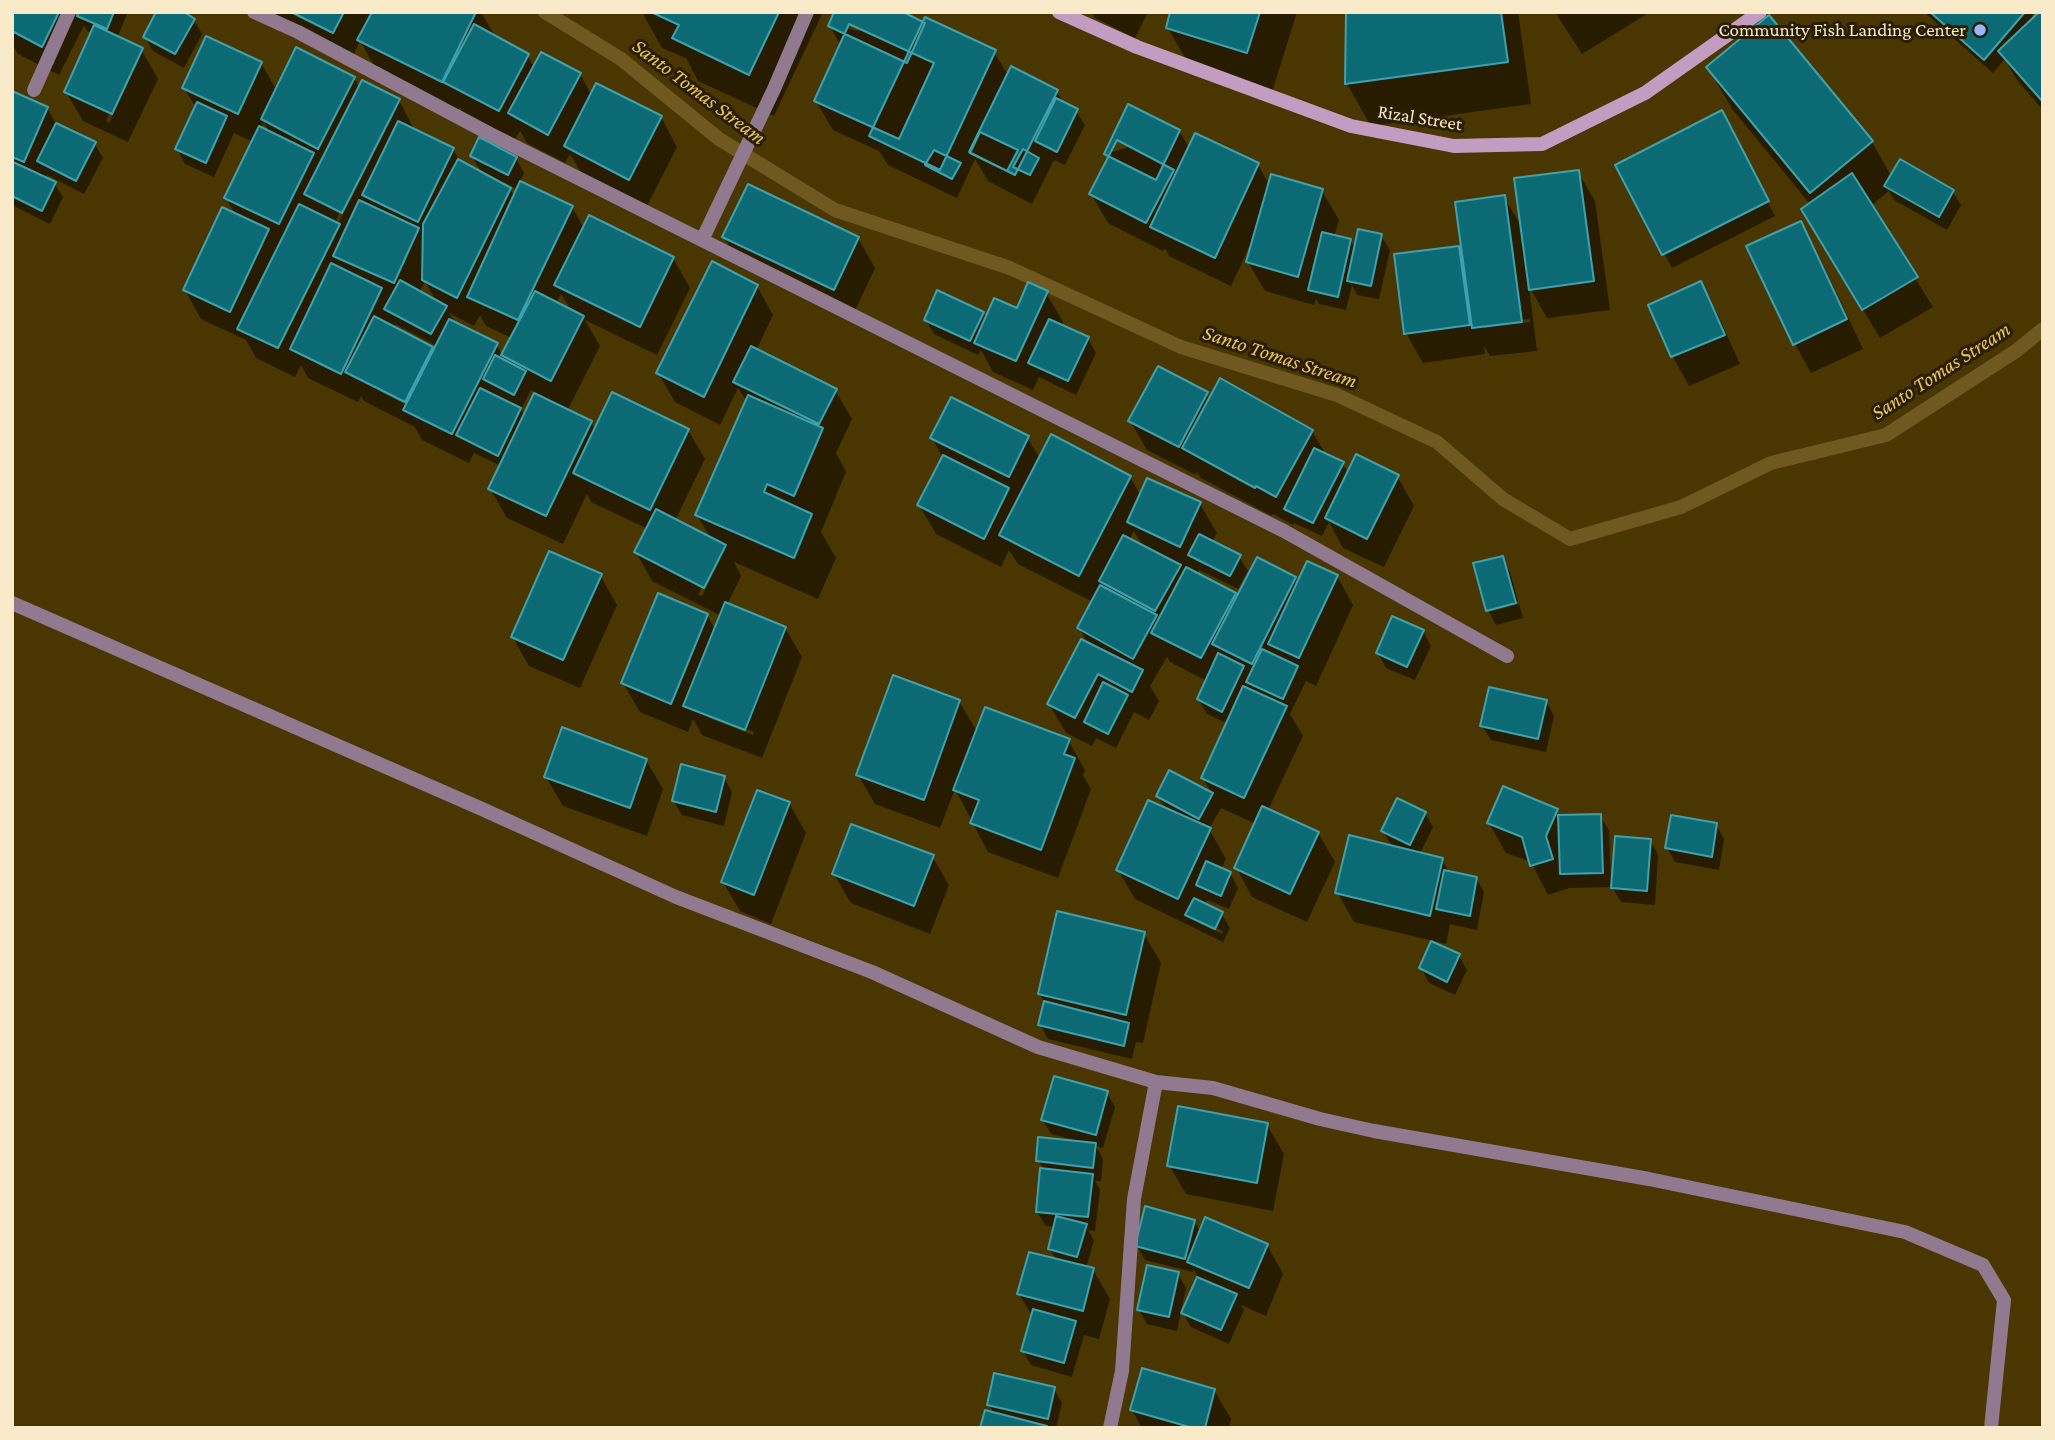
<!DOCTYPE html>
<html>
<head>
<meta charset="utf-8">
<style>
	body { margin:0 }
	#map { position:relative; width:2055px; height:1440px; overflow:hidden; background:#493600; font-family:"Crimson Pro",serif }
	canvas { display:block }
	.frame { position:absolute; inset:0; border:14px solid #f9eaca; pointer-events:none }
</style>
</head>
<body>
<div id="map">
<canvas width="2055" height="1440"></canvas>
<div class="frame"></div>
</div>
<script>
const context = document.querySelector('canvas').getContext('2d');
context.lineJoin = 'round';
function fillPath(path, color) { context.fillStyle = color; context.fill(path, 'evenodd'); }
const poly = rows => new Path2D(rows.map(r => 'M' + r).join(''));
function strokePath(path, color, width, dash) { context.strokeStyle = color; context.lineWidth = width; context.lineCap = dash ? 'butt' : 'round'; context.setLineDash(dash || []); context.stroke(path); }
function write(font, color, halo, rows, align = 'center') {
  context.font = font + ' "Crimson Pro",serif'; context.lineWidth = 6; context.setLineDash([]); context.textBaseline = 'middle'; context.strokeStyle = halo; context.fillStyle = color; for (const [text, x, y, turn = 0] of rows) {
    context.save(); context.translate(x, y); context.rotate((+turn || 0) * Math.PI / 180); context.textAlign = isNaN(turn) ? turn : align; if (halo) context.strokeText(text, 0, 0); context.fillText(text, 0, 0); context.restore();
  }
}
fillPath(poly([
	[12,12,128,12,117,38,141,49,158,79,128,142,83,121,66,92,93,33,87,31,84,25,59,75,18,54,12,44],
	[133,64,137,64,109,123,106,121],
	[262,12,481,12,495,36,527,55,534,67,580,74,592,96,661,117,677,147,646,208,583,176,570,154,565,163,527,143,520,131,515,139,462,111,460,107,458,110,376,69,360,41,350,62],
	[642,12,823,12,774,116,698,81,686,58,662,48],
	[1092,12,1148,12,1135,38,1095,18],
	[1172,12,1297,12,1271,95,1192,70,1168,28],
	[1348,12,1518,12,1531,104,1371,126,1347,84],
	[1555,12,1650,12,1582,54],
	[1924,12,2031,12,2034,19,2043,12,2043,110,2017,80,2005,59,1993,73],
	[1769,18,1872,142,1891,176,1952,191,1961,205,1947,230,1894,200,1889,191,1871,206,1933,307,1880,338,1820,238,1810,204,1733,110,1708,68],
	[194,20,202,34,184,68,153,51,145,37],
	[830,26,994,52,1008,75,1057,91,1064,105,1076,111,1085,125,1065,165,1054,160,1032,204,988,181,975,159,957,198,888,165,879,151,833,130,816,101,841,46],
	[261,63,277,91,354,78,360,89,399,100,415,131,453,149,460,162,482,174,472,156,516,158,524,173,519,183,572,207,584,228,673,258,690,288,657,355,585,320,600,346,567,411,591,422,595,430,688,430,705,459,675,521,712,540,697,515,747,402,738,388,720,425,675,402,658,373,757,286,773,315,756,351,835,390,852,419,836,453,846,472,821,532,836,558,818,599,734,562,741,576,727,605,785,628,802,657,762,758,702,735,693,719,688,732,640,712,623,683,707,615,716,631,721,616,652,581,636,552,648,529,591,502,587,494,563,544,507,518,490,489,501,466,474,453,469,463,422,440,415,427,364,401,361,396,358,402,308,378,301,365,295,377,256,358,246,340,201,319,185,290,236,216,226,198,253,142,234,133,214,177,185,164,177,149,196,108,184,88],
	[390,114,394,114,339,222,336,220],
	[264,122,271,135,261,129],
	[504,182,518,190,515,197,510,189,502,185],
	[425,281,437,303,419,293],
	[561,294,571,310,556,303],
	[449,313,474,326,480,315,486,326,512,338,503,356,496,345,454,322],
	[395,324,437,346,434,353,432,348,393,328],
	[370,382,414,404,412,408,370,386],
	[531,390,536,393,525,417,521,410],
	[716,560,720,560,702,596,698,595],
	[707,714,754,732,753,735,707,717],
	[12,93,47,108,57,125,94,143,103,158,84,194,47,175,45,179,54,183,63,197,50,224,12,205],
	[1729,127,1775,216,1672,268,1617,165],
	[1179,131,1190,149,1258,165,1270,186,1322,191,1339,220,1334,237,1350,240,1356,250,1381,236,1390,250,1379,299,1357,295,1352,285,1346,310,1319,304,1316,299,1314,305,1265,291,1248,262,1251,243,1231,286,1169,256,1165,248,1163,251,1108,223,1091,194,1109,159,1106,154],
	[1578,172,1595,201,1610,310,1547,318,1529,286,1537,351,1490,356,1484,346,1485,354,1423,363,1406,333,1458,248,1464,258,1504,197,1523,229],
	[1530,319,1530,322,1483,328,1483,325],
	[1800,223,1817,252,1863,349,1811,373,1795,344],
	[724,237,858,238,875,268,851,319,741,266],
	[1700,284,1717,313,1740,364,1689,386,1673,357,1650,306],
	[1046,293,1063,322,1061,327,1088,339,1096,353,1076,395,1039,377,1033,390,993,372,981,350,978,355,934,334,926,320,983,313,987,319,1018,310],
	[1206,394,1210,400,1312,431,1326,455,1342,463,1349,474,1397,476,1414,506,1384,567,1343,548,1329,522,1322,536,1294,523,1293,525,1273,514,1272,516,1201,478,1197,472,1196,475,1147,450,1130,421],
	[1027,437,1040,459,1130,477,1141,496,1200,504,1217,533,1212,542,1239,556,1248,571,1238,589,1199,570,1197,575,1234,594,1237,599,1295,578,1298,584,1337,576,1353,605,1316,686,1306,681,1290,714,1303,736,1268,810,1318,833,1335,862,1307,922,1252,897,1236,867,1256,824,1221,808,1209,829,1226,859,1221,870,1230,873,1238,888,1229,909,1207,900,1205,905,1221,913,1230,928,1223,942,1135,899,1118,870,1167,810,1158,796,1170,773,1212,794,1203,778,1228,724,1207,714,1198,699,1207,681,1170,662,1167,657,1150,686,1159,701,1149,720,1134,712,1116,748,1096,738,1092,746,1066,733,1049,704,1088,644,1079,628,1093,602,1018,564,1009,550,1001,567,936,534,919,505,943,458,932,438],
	[1134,531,1143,547,1129,540],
	[1198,919,1223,931,1222,934,1198,923],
	[1502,558,1510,572,1518,601,1489,608,1489,612,1488,610],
	[600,575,617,605,580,688,529,666,512,636],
	[1519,604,1523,618,1496,625,1489,612],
	[1423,631,1431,646,1415,680,1386,668,1378,653],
	[959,701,977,732,1068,740,1085,770,1083,775,1091,789,1058,878,988,852,955,789,940,828,875,804,858,775],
	[1546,701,1554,716,1546,752,1491,740,1482,726],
	[646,760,663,789,647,836,563,806,546,777],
	[724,778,732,792,724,826,682,815,673,800],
	[789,803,806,833,771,924,740,911,723,882],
	[1556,810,1560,817,1600,816,1609,830,1611,884,1613,884,1650,840,1658,855,1655,905,1621,902,1612,887,1569,888,1548,895,1531,862,1506,853,1489,823],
	[1425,813,1433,827,1420,854,1442,860,1450,873,1476,878,1484,892,1477,930,1450,924,1446,944,1354,922,1337,892,1393,848,1383,831],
	[1716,825,1724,839,1719,870,1675,862,1667,847],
	[932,856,949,885,930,934,851,903,834,874],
	[1144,934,1161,963,1143,1043,1136,1042,1132,1059,1048,1039,1040,1025,1045,1003,1039,993],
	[1459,956,1467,970,1455,995,1429,983,1421,968],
	[1107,1093,1115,1107,1103,1148,1096,1146,1103,1159,1101,1181,1095,1181,1100,1190,1095,1231,1088,1230,1094,1240,1086,1268,1093,1270,1110,1299,1099,1339,1084,1335,1072,1377,1031,1365,1023,1351,1033,1317,1019,1294,1057,1261,1049,1248,1055,1227,1046,1226,1037,1212,1044,1170,1038,1160,1075,1140,1051,1134,1043,1120],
	[1267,1125,1284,1154,1273,1211,1186,1194,1169,1165],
	[1194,1221,1201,1233,1267,1245,1283,1274,1266,1316,1241,1305,1244,1310,1229,1344,1191,1327,1183,1313,1199,1278,1193,1269,1193,1272,1145,1260,1137,1246],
	[1178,1274,1186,1288,1177,1331,1147,1324,1139,1310],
	[1054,1389,1062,1403,1056,1428,982,1428,994,1414,989,1404],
	[1214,1390,1231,1419,1229,1428,1142,1428,1132,1410]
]), '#0007');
strokePath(poly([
	[545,12,621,59,719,139,835,210,1010,268,1181,347,1337,395,1437,442,1503,499,1570,539,1681,507,1771,463,1886,435,2016,351,2043,329]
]), '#6f5920', 14);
const building = poly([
	[12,12,59,12,42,47,12,31,12,12],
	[79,12,114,12,107,29,77,16,79,12],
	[156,12,184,12,195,19,175,54,143,37,156,12],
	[291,12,344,12,333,33,291,12],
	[372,12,476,12,442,82,357,40,372,12],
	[651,12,779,12,749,75,672,38,679,25,651,12],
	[834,12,903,12,925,23,907,63,828,26,834,12],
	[1170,12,1260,12,1247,53,1166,28,1170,12],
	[1346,12,1501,12,1508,62,1345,84,1346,12],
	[1930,12,2025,12,1984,60,1930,12],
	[2039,12,2043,12,2043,102,1998,51,2039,12],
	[1769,15,1873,141,1810,193,1706,67,1769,15],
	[925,17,996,50,940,170,869,136,925,17],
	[474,24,529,54,499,111,443,82,474,24],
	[849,24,934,63,899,139,814,101,849,24],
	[94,25,143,48,112,114,64,92,94,25],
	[206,36,262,62,238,114,182,88,206,36],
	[296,47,355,77,318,149,261,119,296,47],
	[541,52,581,73,548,135,508,113,541,52],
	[1011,66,1058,90,1015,175,969,152,1011,66],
	[362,80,400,99,342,213,304,194,362,80],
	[596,83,662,116,629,180,564,146,596,83],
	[12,91,48,107,24,162,12,157,12,91],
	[1056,98,1078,109,1057,152,1035,141,1056,98],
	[197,102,227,116,206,163,175,149,197,102],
	[1128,104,1180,130,1156,180,1104,154,1128,104],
	[1722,110,1769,201,1662,255,1615,165,1722,110],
	[398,121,454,148,418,222,362,195,398,121],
	[56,123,96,142,76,181,37,161,56,123],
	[259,126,314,153,279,224,224,198,259,126],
	[980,132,1018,150,1007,171,970,153,980,132],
	[1195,133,1259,163,1215,258,1150,227,1195,133],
	[479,137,517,157,508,175,470,156,479,137],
	[1117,140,1174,170,1146,223,1089,194,1117,140],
	[1023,149,1039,158,1030,175,1013,167,1023,149],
	[934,150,961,163,952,179,925,165,934,150],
	[458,159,511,188,457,298,422,280,423,224,458,159],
	[1900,159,1954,190,1939,217,1884,186,1900,159],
	[13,162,56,182,42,211,12,196,13,162],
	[1579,170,1594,281,1529,290,1514,178,1579,170],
	[1852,173,1918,277,1862,310,1801,209,1852,173],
	[1271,174,1323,189,1298,277,1246,262,1271,174],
	[520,181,573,206,518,320,467,297,520,181],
	[748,184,859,237,834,290,722,237,748,184],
	[1505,195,1522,322,1472,328,1455,202,1505,195],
	[359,200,419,228,394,283,333,256,359,200],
	[299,204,340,224,278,348,237,329,299,204],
	[222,207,269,229,230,312,183,290,222,207],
	[589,215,674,257,640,327,554,285,589,215],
	[1801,221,1847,319,1793,345,1746,246,1801,221],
	[1358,229,1382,234,1371,286,1347,281,1358,229],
	[1322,232,1351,239,1338,297,1308,290,1322,232],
	[1459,246,1470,325,1404,334,1394,254,1459,246],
	[712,261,758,285,704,397,656,373,712,261],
	[331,263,382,288,341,374,290,349,331,263],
	[400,280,447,306,431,334,384,309,400,280],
	[1701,281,1725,335,1671,357,1648,305,1701,281],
	[1028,282,1048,291,1016,361,974,343,994,298,1017,308,1028,282],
	[937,290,984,312,970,341,924,320,937,290],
	[535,291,584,316,551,381,501,355,535,291],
	[374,316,433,347,405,402,345,372,374,316],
	[449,319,498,343,452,434,403,410,449,319],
	[1049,319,1089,337,1068,381,1028,363,1049,319],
	[751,346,837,389,819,424,733,382,751,346],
	[495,355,526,371,514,395,483,379,495,355],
	[1158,366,1208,392,1179,447,1128,421,1158,366],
	[1220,378,1313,430,1276,497,1256,486,1255,488,1182,448,1220,378],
	[480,388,521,408,498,456,456,435,480,388],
	[612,392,689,429,650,510,573,473,612,392],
	[534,393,592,421,546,516,488,489,534,393],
	[748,395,823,428,794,496,767,484,764,492,812,514,794,558,695,515,748,395],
	[951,397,1029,436,1009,477,930,438,951,397],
	[1051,434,1131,476,1079,576,999,535,1051,434],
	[1314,448,1344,462,1313,523,1284,509,1314,448],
	[1356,454,1399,475,1367,539,1325,518,1356,454],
	[943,455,1009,488,984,539,917,505,943,455],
	[1147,478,1201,502,1180,547,1127,522,1147,478],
	[656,509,726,545,704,588,634,552,656,509],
	[1199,534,1241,555,1230,576,1188,555,1199,534],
	[1123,535,1181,565,1155,611,1099,581,1123,535],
	[549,551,602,574,563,660,511,637,549,551],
	[1503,556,1516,603,1486,611,1473,563,1503,556],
	[1257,557,1296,577,1252,664,1212,644,1257,557],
	[1307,561,1338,575,1299,658,1268,644,1307,561],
	[1186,567,1236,593,1201,658,1151,633,1186,567],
	[1100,585,1157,615,1133,659,1077,628,1100,585],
	[658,593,708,614,671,704,621,683,658,593],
	[725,602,786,627,745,730,683,706,725,602],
	[1392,616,1424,630,1407,667,1376,653,1392,616],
	[1081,639,1143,670,1132,692,1098,674,1075,718,1047,704,1081,639],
	[1262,649,1298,666,1283,699,1246,682,1262,649],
	[1218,653,1244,666,1222,712,1197,699,1218,653],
	[893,675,960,700,924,800,856,775,893,675],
	[1103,682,1128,695,1108,734,1084,722,1103,682],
	[1243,686,1287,706,1244,798,1201,778,1243,686],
	[1489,687,1547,700,1538,739,1480,726,1489,687],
	[985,707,1070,739,1064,754,1075,758,1041,850,970,823,979,800,953,790,985,707],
	[562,727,647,759,630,808,544,777,562,727],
	[681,764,725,776,716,812,672,801,681,764],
	[1169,770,1213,793,1199,819,1156,796,1169,770],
	[1503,786,1558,809,1546,836,1553,859,1530,866,1522,837,1487,823,1503,786],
	[757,790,790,802,754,895,721,882,757,790],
	[1397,798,1426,812,1410,845,1381,831,1397,798],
	[1148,800,1211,828,1178,899,1116,870,1148,800],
	[1262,806,1319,832,1290,894,1234,868,1262,806],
	[1601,814,1603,873,1560,874,1558,815,1601,814],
	[1671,815,1717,823,1712,857,1665,848,1671,815],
	[851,824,934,855,914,906,832,874,851,824],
	[1349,835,1443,858,1430,916,1335,893,1349,835],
	[1615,836,1651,839,1647,891,1611,888,1615,836],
	[1206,861,1231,872,1221,896,1196,885,1206,861],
	[1444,870,1477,877,1470,916,1436,909,1444,870],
	[1194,898,1223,912,1215,929,1185,915,1194,898],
	[1057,911,1145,932,1126,1015,1038,994,1057,911],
	[1431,941,1460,954,1447,982,1419,968,1431,941],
	[1044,1001,1129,1023,1124,1046,1038,1025,1044,1001],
	[1054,1076,1108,1091,1096,1135,1041,1120,1054,1076],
	[1178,1106,1268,1123,1257,1183,1167,1166,1178,1106],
	[1038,1137,1096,1143,1093,1168,1036,1161,1038,1137],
	[1040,1168,1093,1174,1088,1217,1036,1212,1040,1168],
	[1145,1206,1195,1220,1185,1259,1135,1246,1145,1206],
	[1056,1216,1087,1224,1077,1257,1048,1249,1056,1216],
	[1205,1217,1268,1244,1249,1288,1187,1262,1205,1217],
	[1029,1252,1094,1268,1083,1311,1017,1294,1029,1252],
	[1147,1265,1179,1272,1169,1317,1137,1310,1147,1265],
	[1197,1277,1237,1294,1221,1330,1181,1313,1197,1277],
	[1033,1309,1076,1321,1064,1363,1021,1351,1033,1309],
	[1142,1368,1215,1389,1205,1428,1193,1428,1130,1410,1142,1368],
	[994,1373,1055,1387,1048,1419,987,1405,994,1373],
	[985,1410,1047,1426,1047,1428,980,1428,985,1410]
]);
fillPath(building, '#0c6a74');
strokePath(building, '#40a1ae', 2);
strokePath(poly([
	[254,12,298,32,490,134,1284,531,1507,656],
	[34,90,69,12],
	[703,238,774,89,807,12],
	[12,603,482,809,676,897,872,972,1038,1047,1156,1082,1213,1088,1320,1119,1374,1131,1649,1179,1905,1232,1983,1265,2004,1300,1991,1428],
	[1110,1428,1122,1371,1134,1199,1156,1082]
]), '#917990', 14);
strokePath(poly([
	[1059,12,1137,47,1351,126,1454,146,1542,144,1645,93,1760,12]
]), '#c29cc1', 14);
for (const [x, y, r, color] of [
	[1980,30,7,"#98b5fd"]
]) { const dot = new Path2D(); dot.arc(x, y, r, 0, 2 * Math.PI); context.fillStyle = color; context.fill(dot); strokePath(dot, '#291e03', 2.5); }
write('19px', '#f9eaca', '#291e03', [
	["Community Fish Landing Center",1966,30]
], 'right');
write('19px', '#f9eaca', '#291e03', [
	["Rizal Street",1420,118,9]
]);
write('italic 21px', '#edc35d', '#291e03', [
	["Santo Tomas Stream",699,92,37],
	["Santo Tomas Stream",1280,357,18],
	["Santo Tomas Stream",1941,371,-33]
]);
</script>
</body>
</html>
